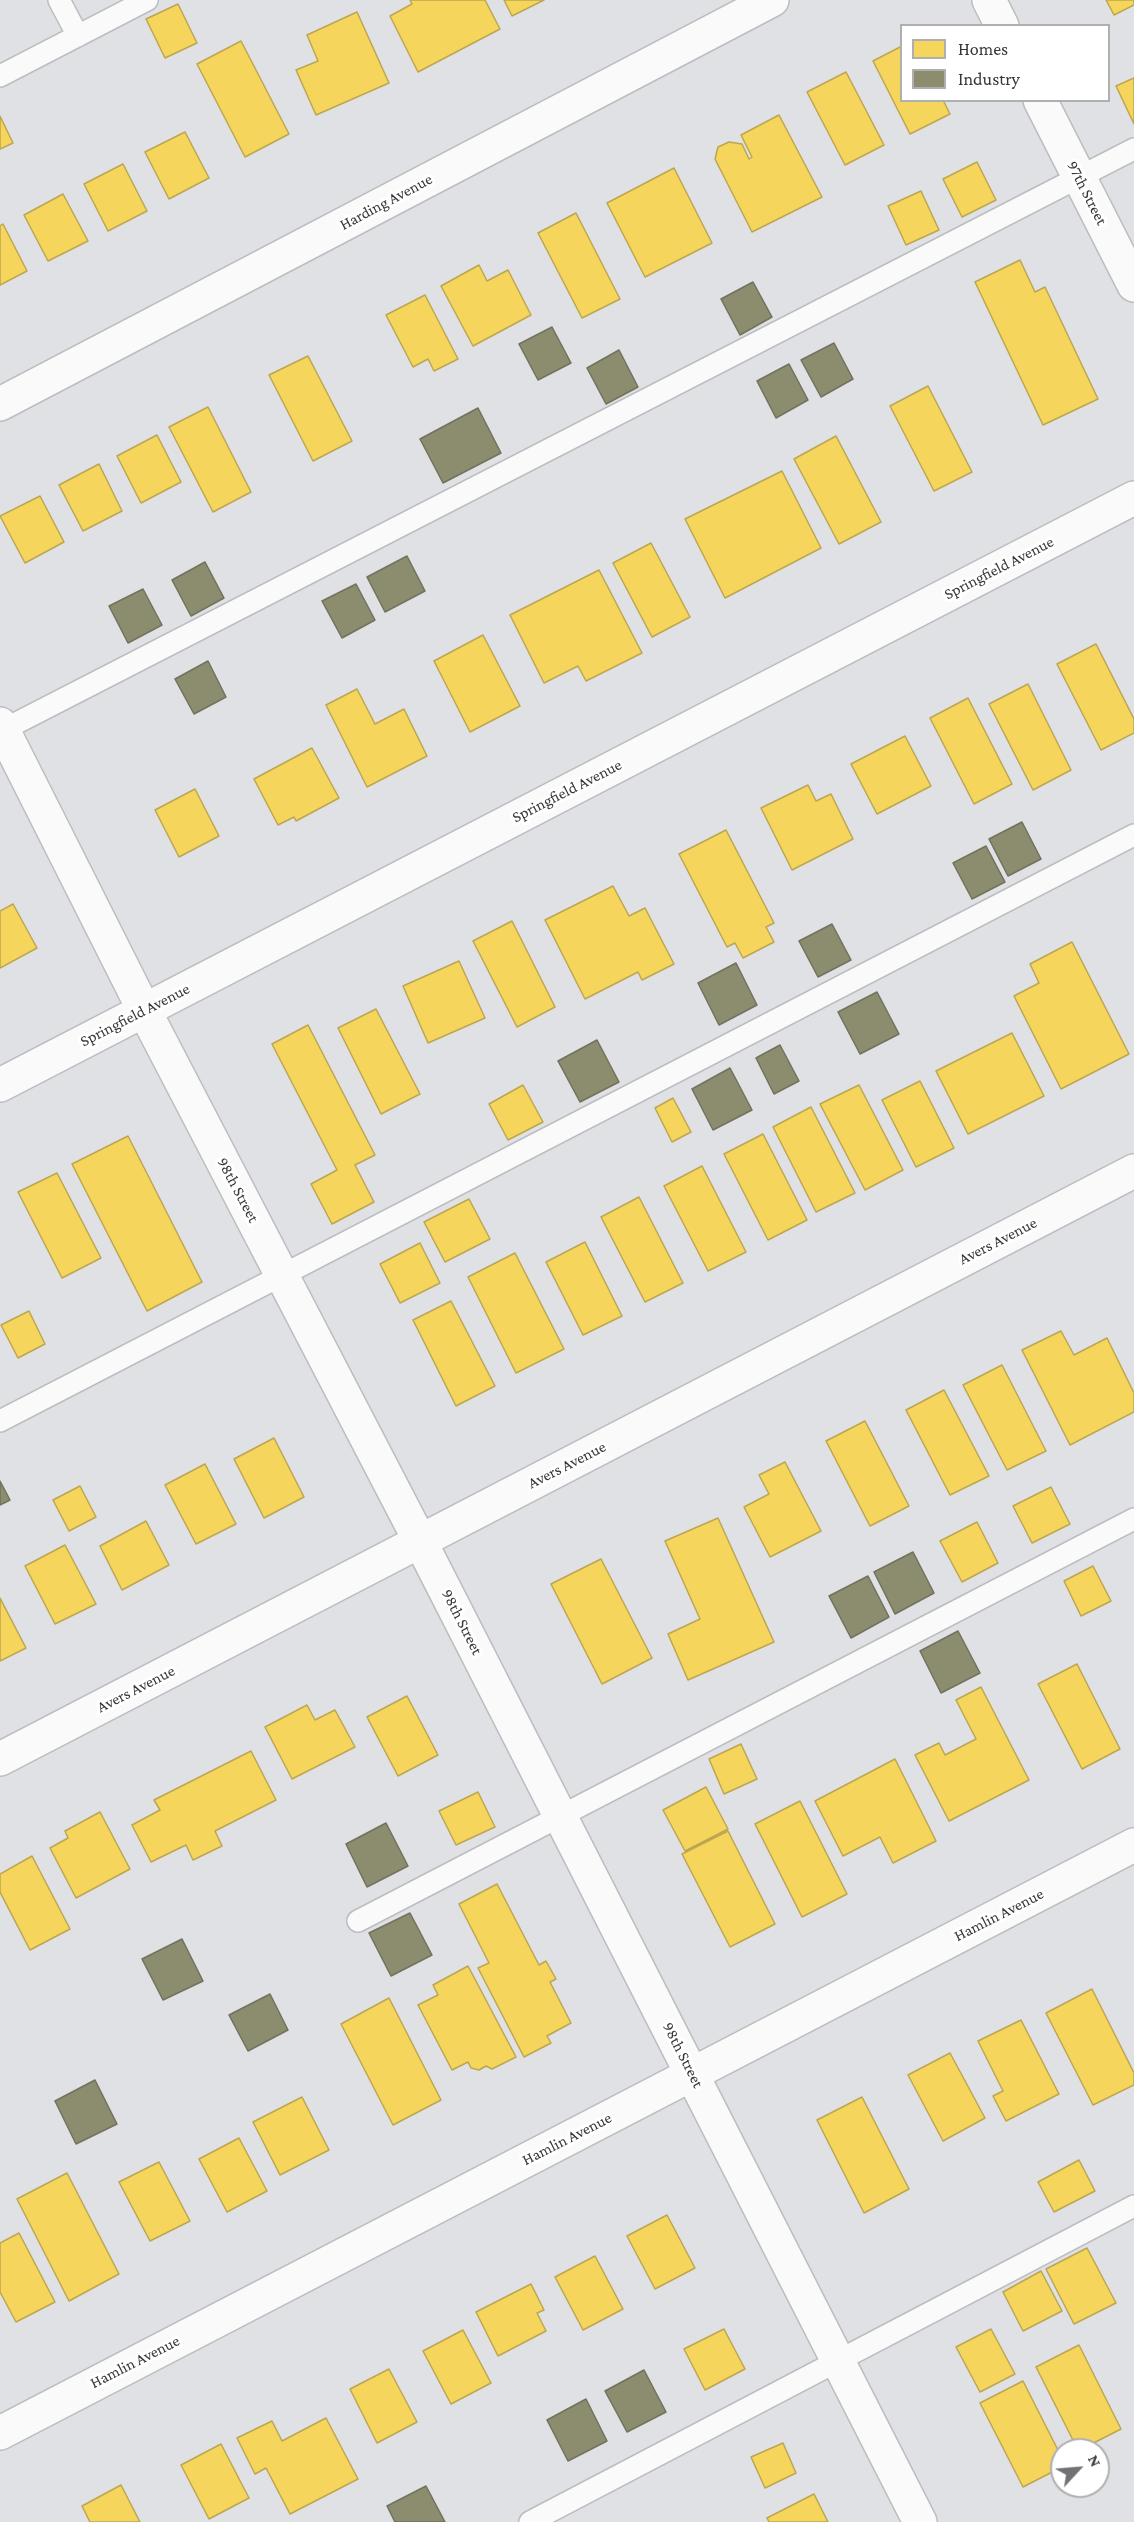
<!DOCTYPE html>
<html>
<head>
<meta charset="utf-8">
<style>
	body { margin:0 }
	#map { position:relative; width:1134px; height:2522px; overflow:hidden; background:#dfe1e4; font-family:"Crimson Pro",serif }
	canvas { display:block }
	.legend { position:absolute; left:900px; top:24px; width:210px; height:78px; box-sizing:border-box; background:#fff; border:2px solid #afafb0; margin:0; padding:8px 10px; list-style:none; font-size:18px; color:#363739 }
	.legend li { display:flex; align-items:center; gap:12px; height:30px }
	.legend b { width:30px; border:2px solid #afafb0 }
	.north { position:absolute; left:1050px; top:2438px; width:60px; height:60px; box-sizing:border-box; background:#fff; border:2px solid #afafb0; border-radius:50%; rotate:64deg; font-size:16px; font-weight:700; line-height:24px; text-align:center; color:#363739 }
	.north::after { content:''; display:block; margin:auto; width:21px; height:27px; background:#717275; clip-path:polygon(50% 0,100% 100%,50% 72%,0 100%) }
</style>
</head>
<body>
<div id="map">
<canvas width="1134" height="2522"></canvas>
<ul class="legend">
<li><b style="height:16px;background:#f6d55c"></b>Homes</li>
<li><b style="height:16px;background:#8c8c6e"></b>Industry</li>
</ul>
<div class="north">N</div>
</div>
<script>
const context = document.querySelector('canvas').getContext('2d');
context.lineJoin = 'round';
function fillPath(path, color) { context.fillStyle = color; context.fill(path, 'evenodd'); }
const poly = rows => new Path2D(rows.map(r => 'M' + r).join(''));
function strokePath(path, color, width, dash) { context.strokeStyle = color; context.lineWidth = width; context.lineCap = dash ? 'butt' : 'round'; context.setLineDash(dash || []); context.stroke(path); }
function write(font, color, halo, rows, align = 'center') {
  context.font = font + ' "Crimson Pro",serif'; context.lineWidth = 6; context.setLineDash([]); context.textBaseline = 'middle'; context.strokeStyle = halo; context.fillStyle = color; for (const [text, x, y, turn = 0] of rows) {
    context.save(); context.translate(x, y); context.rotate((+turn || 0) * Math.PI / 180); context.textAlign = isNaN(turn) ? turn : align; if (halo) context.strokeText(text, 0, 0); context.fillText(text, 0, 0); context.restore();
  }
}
const homes = poly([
	[410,0,485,0,500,29,418,72,390,16,412,4,410,0],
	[504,0,544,0,512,16,504,0],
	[1106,0,1134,0,1134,5,1114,15,1106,0],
	[178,4,197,43,165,58,146,19,178,4],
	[357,12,389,83,316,115,296,70,318,61,307,35,357,12],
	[241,41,289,134,245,157,197,64,241,41],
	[902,46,902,100,943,100,950,114,910,134,873,61,902,46],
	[846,72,884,145,845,165,807,92,846,72],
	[1134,78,1134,124,1116,86,1134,78],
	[779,115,822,197,752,232,715,159,718,147,729,142,742,144,749,159,752,157,741,135,779,115],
	[0,116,13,143,0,149,0,116],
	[185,132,209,178,169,199,145,152,185,132],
	[977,162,996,200,962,217,943,179,977,162],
	[123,164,147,211,108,231,84,184,123,164],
	[674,168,712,243,645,277,607,203,674,168],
	[921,191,939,230,906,245,888,206,921,191],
	[63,194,88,241,48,261,24,215,63,194],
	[576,213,620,299,582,318,538,233,576,213],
	[3,224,27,271,0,285,0,226,3,224],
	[1020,260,1035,292,1045,287,1098,399,1043,425,975,282,1020,260],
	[479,265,487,281,508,270,531,315,473,346,441,286,479,265],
	[425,295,458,359,434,371,428,359,413,367,386,315,425,295],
	[308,356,352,441,313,461,269,375,308,356],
	[928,386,972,472,934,491,890,406,928,386],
	[208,407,251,492,213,512,169,427,208,407],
	[157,435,181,482,141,503,117,456,157,435],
	[836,436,881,522,839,544,794,459,836,436],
	[99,464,122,511,83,531,59,485,99,464],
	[782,471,821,548,725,598,685,519,782,471],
	[40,496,64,542,25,563,0,516,40,496],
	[651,543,690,617,652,637,613,563,651,543],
	[599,570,642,653,586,681,578,666,544,683,510,615,599,570],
	[483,635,520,706,470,732,434,661,483,635],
	[1096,644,1134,719,1134,733,1101,750,1057,664,1096,644],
	[1028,684,1071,770,1033,790,989,704,1028,684],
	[357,689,375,724,404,709,427,756,367,787,326,705,357,689],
	[968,698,1012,784,974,804,930,718,968,698],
	[905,736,931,786,877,814,851,764,905,736],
	[312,748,339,798,296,821,294,817,278,825,254,779,312,748],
	[808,785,816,801,831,794,853,839,792,870,761,808,808,785],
	[195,789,219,836,179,857,155,810,195,789],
	[726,830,774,923,766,927,774,942,743,958,735,943,727,947,679,854,726,830],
	[613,886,629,916,645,908,674,964,642,980,638,972,585,999,545,920,613,886],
	[13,904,37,948,0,968,0,911,13,904],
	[512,921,555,1007,517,1027,473,941,512,921],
	[1072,942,1129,1054,1061,1089,1014,996,1039,983,1030,964,1072,942],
	[459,961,485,1018,428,1043,403,986,459,961],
	[376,1009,420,1094,381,1114,338,1028,376,1009],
	[308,1025,375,1155,355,1165,374,1202,332,1224,311,1184,337,1170,272,1044,308,1025],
	[1012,1033,1044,1096,968,1134,936,1071,1012,1033],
	[920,1081,954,1148,916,1167,882,1100,920,1081],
	[523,1085,543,1122,508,1140,489,1104,523,1085],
	[859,1085,903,1170,865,1190,820,1104,859,1085],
	[673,1098,691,1132,672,1142,655,1108,673,1098],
	[811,1107,855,1193,816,1212,773,1127,811,1107],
	[763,1134,807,1220,768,1240,724,1154,763,1134],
	[128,1136,202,1282,147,1311,72,1164,128,1136],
	[702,1166,746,1252,708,1271,664,1186,702,1166],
	[57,1173,101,1258,62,1278,18,1192,57,1173],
	[639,1197,683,1283,645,1302,601,1217,639,1197],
	[469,1199,490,1239,445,1262,424,1222,469,1199],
	[585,1242,622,1316,583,1335,546,1262,585,1242],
	[420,1243,440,1283,400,1303,380,1264,420,1243],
	[515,1253,564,1349,516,1373,468,1277,515,1253],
	[451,1301,495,1386,456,1406,413,1320,451,1301],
	[29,1311,45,1344,18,1358,1,1325,29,1311],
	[1061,1331,1074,1355,1107,1338,1134,1393,1134,1412,1070,1445,1022,1350,1061,1331],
	[1002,1365,1046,1451,1007,1470,963,1385,1002,1365],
	[944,1390,989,1476,950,1495,906,1410,944,1390],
	[865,1421,909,1506,870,1526,826,1441,865,1421],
	[274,1438,304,1497,264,1518,234,1459,274,1438],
	[785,1462,821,1531,770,1557,744,1507,769,1494,759,1475,785,1462],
	[205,1464,236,1524,196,1544,165,1485,205,1464],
	[80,1486,96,1517,69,1531,53,1500,80,1486],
	[1051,1487,1070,1524,1032,1543,1013,1506,1051,1487],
	[718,1518,774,1642,688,1680,668,1634,700,1619,665,1541,718,1518],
	[146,1521,169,1565,122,1590,100,1546,146,1521],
	[977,1522,998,1563,962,1582,940,1541,977,1522],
	[65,1545,96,1604,55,1624,25,1566,65,1545],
	[601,1559,652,1658,602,1684,551,1584,601,1559],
	[1093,1566,1111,1601,1081,1616,1064,1581,1093,1566],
	[0,1598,26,1648,0,1661,0,1598],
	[1077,1664,1120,1749,1082,1769,1038,1684,1077,1664],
	[981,1687,1029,1780,949,1821,915,1755,939,1743,945,1755,976,1739,956,1700,981,1687],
	[407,1696,438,1755,398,1776,367,1717,407,1696],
	[307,1705,315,1720,335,1710,355,1747,292,1779,265,1727,307,1705],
	[741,1744,757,1779,724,1794,709,1759,741,1744],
	[251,1751,276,1800,215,1831,222,1846,193,1860,186,1845,151,1862,132,1825,160,1810,154,1800,251,1751],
	[895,1759,936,1841,893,1863,880,1837,843,1856,815,1801,895,1759],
	[706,1787,728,1829,685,1851,663,1810,706,1787],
	[478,1792,495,1827,456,1845,439,1811,478,1792],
	[800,1801,847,1894,802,1917,755,1824,800,1801],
	[100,1812,130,1869,76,1898,50,1848,68,1838,65,1831,100,1812],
	[728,1831,775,1924,730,1947,682,1854,728,1831],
	[32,1856,70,1929,30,1950,0,1892,0,1874,32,1856],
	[497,1884,539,1965,546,1961,556,1979,550,1982,571,2023,547,2036,551,2043,524,2057,478,1968,489,1963,459,1904,497,1884],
	[468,1966,516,2057,492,2069,486,2066,479,2070,471,2068,468,2062,452,2070,418,2005,438,1995,433,1985,468,1966],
	[1092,1989,1134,2073,1134,2085,1093,2105,1046,2013,1092,1989],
	[389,1998,441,2100,393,2125,341,2024,389,1998],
	[1021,2020,1059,2094,1006,2121,993,2096,1003,2091,978,2041,1021,2020],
	[950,2053,985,2118,943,2141,908,2075,950,2053],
	[302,2097,329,2150,280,2175,253,2122,302,2097],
	[862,2097,909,2189,864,2213,817,2120,862,2097],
	[239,2138,267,2191,227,2212,199,2159,239,2138],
	[1079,2160,1095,2191,1054,2212,1038,2182,1079,2160],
	[159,2162,190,2221,150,2241,119,2182,159,2162],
	[67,2173,119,2274,69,2301,17,2199,67,2173],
	[667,2215,695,2268,655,2289,627,2236,667,2215],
	[19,2233,55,2302,16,2322,0,2292,0,2243,19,2233],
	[1087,2248,1116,2303,1074,2324,1046,2269,1087,2248],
	[595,2256,623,2309,583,2330,555,2277,595,2256],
	[1041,2271,1062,2311,1023,2331,1003,2292,1041,2271],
	[531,2284,544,2310,537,2313,546,2331,498,2356,476,2312,531,2284],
	[724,2329,745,2369,705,2390,684,2349,724,2329],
	[991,2329,1015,2374,980,2392,956,2347,991,2329],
	[463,2330,491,2383,451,2404,423,2351,463,2330],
	[1079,2345,1121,2429,1080,2450,1078,2450,1036,2367,1079,2345],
	[389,2369,417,2422,377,2443,350,2389,389,2369],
	[1023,2381,1062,2458,1062,2467,1023,2487,980,2403,1023,2381],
	[326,2418,358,2479,290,2514,266,2468,255,2474,237,2438,272,2421,282,2441,326,2418],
	[783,2443,796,2473,765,2488,751,2457,783,2443],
	[221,2444,249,2498,209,2519,181,2465,221,2444],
	[121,2485,140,2522,90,2522,82,2506,121,2485],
	[814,2494,828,2522,769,2522,767,2518,814,2494]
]);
fillPath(homes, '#f6d55c');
strokePath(homes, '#bca652', 1.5);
const industry = poly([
	[753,282,772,317,740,335,721,299,753,282],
	[552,327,571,363,538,380,519,344,552,327],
	[834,343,853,379,821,397,801,360,834,343],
	[619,350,638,387,606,404,587,368,619,350],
	[789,364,808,400,776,418,757,381,789,364],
	[478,408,501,453,443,483,420,439,478,408],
	[407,556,425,591,385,612,367,577,407,556],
	[205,562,224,598,191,616,172,580,205,562],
	[356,584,375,620,342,638,322,601,356,584],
	[143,589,162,625,128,643,109,606,143,589],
	[208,661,226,697,194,714,175,679,208,661],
	[1022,822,1041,859,1008,876,989,839,1022,822],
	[986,846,1005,882,972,899,953,863,986,846],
	[832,924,851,960,818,977,799,941,832,924],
	[736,963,757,1005,719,1025,698,983,736,963],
	[877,992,899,1034,860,1054,838,1012,877,992],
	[597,1040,619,1082,580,1102,558,1061,597,1040],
	[780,1045,799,1081,774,1094,756,1058,780,1045],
	[730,1068,752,1110,713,1130,692,1089,730,1068],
	[0,1481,10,1500,0,1505,0,1481],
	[913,1552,934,1593,895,1614,874,1572,913,1552],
	[868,1576,889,1617,851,1638,829,1596,868,1576],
	[958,1631,980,1673,941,1693,920,1651,958,1631],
	[386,1823,408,1866,367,1887,346,1844,386,1823],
	[410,1913,432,1955,391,1976,369,1933,410,1913],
	[182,1939,203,1981,163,2000,142,1959,182,1939],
	[270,1994,288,2030,248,2051,229,2015,270,1994],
	[95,2080,117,2124,76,2144,55,2101,95,2080],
	[644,2370,666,2412,627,2432,605,2391,644,2370],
	[586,2399,607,2441,568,2461,547,2420,586,2399],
	[426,2486,445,2522,395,2522,387,2506,426,2486]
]);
fillPath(industry, '#8c8c6e');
strokePath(industry, '#72725e', 1.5);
const lane = poly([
	[59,0,78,36],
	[0,76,147,0],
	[3,730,1134,149],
	[0,1421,1134,835],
	[358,1921,1134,1519],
	[530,2522,1134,2206]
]);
const street = poly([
	[989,0,1002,26],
	[1040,100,1134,285],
	[0,404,772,0],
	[0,724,144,1010,420,1541,920,2522],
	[0,1085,1134,498],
	[0,1759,1134,1171],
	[0,2433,1134,1845]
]);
strokePath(lane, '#bbbdbf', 24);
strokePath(street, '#bbbdbf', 36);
strokePath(lane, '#fafafb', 21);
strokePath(street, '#fafafb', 33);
write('16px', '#363739', '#fff', [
	["97th Street",1087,193,63],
	["Harding Avenue",386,202,-28],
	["Springfield Avenue",999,568,-27],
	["Springfield Avenue",567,791,-27],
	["Springfield Avenue",135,1015,-27],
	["98th Street",238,1190,62],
	["Avers Avenue",998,1241,-27],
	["Avers Avenue",567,1465,-27],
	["98th Street",462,1622,63],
	["Avers Avenue",136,1689,-27],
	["Hamlin Avenue",999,1915,-27],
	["98th Street",683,2055,63],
	["Hamlin Avenue",567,2139,-27],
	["Hamlin Avenue",135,2362,-27]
]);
</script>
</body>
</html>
